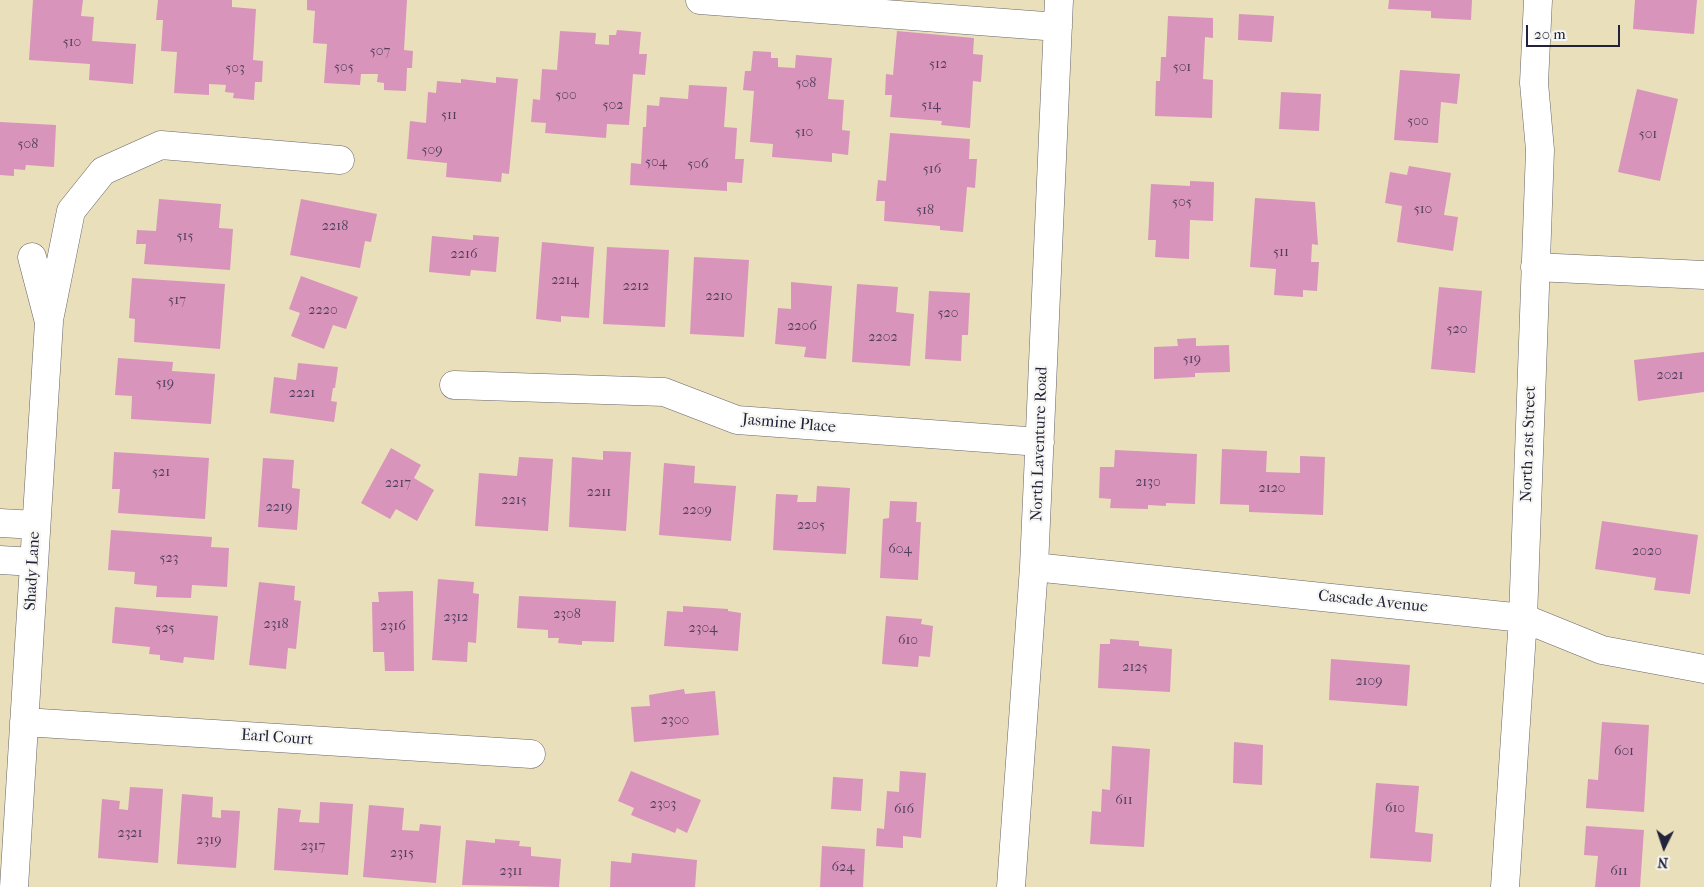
<!DOCTYPE html>
<html>
<head>
<meta charset="utf-8">
<style>
	body { margin:0 }
	#map { position:relative; width:1704px; height:887px; overflow:hidden; background:#eadfbb; font-family:"IM FELL French Canon",serif }
	canvas { display:block }
	.north { position:absolute; left:1639px; top:822px; width:50px; height:50px; -webkit-text-stroke:4px #f6f6f2; paint-order:stroke; rotate:184deg; font-size:14px; font-weight:700; line-height:20px; text-align:center; color:#22223b }
	.north::after { content:''; display:block; margin:auto; width:18px; height:22px; background:#22223b; clip-path:polygon(50% 0,100% 100%,50% 72%,0 100%) }
	.scale { position:absolute; left:1526px; top:25px; width:94px; height:22px; box-sizing:border-box; border:2px solid #22223b; border-top:0; padding-left:6px; font-size:15px; line-height:18px; white-space:nowrap; color:#22223b; -webkit-text-stroke:4px #f6f6f2; paint-order:stroke }
</style>
</head>
<body>
<div id="map">
<canvas width="1704" height="887"></canvas>
<div class="north">N</div>
<div class="scale">20 m</div>
</div>
<script>
const context = document.querySelector('canvas').getContext('2d');
context.lineJoin = 'round';
function fillPath(path, color) { context.fillStyle = color; context.fill(path, 'evenodd'); }
const poly = rows => new Path2D(rows.map(r => 'M' + r).join(''));
function strokePath(path, color, width, dash) { context.strokeStyle = color; context.lineWidth = width; context.lineCap = dash ? 'butt' : 'round'; context.setLineDash(dash || []); context.stroke(path); }
function write(font, color, halo, rows, align = 'center') {
  context.font = font + ' "IM FELL French Canon",serif'; context.lineWidth = 4.5; context.setLineDash([]); context.textBaseline = 'middle'; context.strokeStyle = halo; context.fillStyle = color; for (const [text, x, y, turn = 0] of rows) {
    context.save(); context.translate(x, y); context.rotate((+turn || 0) * Math.PI / 180); context.textAlign = isNaN(turn) ? turn : align; if (halo) context.strokeText(text, 0, 0); context.fillText(text, 0, 0); context.restore();
  }
}
fillPath(poly([
	[33,0,83,0,81,16,94,17,92,41,136,44,133,84,89,80,90,64,29,60],
	[158,0,232,0,232,7,256,9,253,60,263,61,262,82,255,82,254,100,233,98,234,93,225,92,226,85,209,84,209,95,174,93,177,52,161,51,163,20,156,20],
	[307,0,407,0,404,50,413,51,412,68,407,68,406,91,384,90,384,83,377,82,378,74,361,74,360,85,324,83,327,44,313,43,315,11,307,10],
	[1389,0,1472,0,1471,20,1431,18,1431,11,1388,9],
	[1635,0,1697,0,1694,34,1633,29],
	[1239,14,1274,16,1272,42,1238,40],
	[1168,16,1213,18,1213,38,1205,37,1203,79,1213,80,1212,118,1155,116,1156,81,1160,81,1161,57,1166,57],
	[617,30,641,32,639,54,647,54,645,75,633,74,629,125,607,124,606,138,545,133,546,123,531,122,533,99,540,100,542,69,557,70,560,31,596,33,595,44,609,45,609,35,616,35],
	[897,31,974,38,973,54,983,55,981,82,973,81,970,128,941,125,942,121,890,117,892,95,885,95,886,74,893,75],
	[753,51,771,52,771,58,778,58,778,67,795,68,796,55,832,58,828,99,844,100,842,130,850,131,848,155,832,153,832,162,772,157,773,144,750,142,754,91,743,90,745,71,751,71],
	[1400,70,1460,74,1457,104,1441,102,1438,143,1394,140],
	[496,77,518,79,509,174,502,173,501,182,446,177,447,163,407,159,410,121,426,123,428,92,436,93,437,81,461,83,461,79,496,83],
	[689,85,727,87,724,127,737,128,735,159,744,159,742,183,727,182,727,191,630,185,631,163,641,164,643,127,646,127,647,105,659,106,660,97,688,99],
	[1637,89,1678,99,1660,181,1618,172],
	[1281,92,1321,94,1319,131,1279,129],
	[0,122,56,125,54,167,26,165,25,170,14,169,14,176,0,175],
	[890,133,970,139,969,159,977,159,975,188,967,187,963,232,940,230,940,226,884,221,885,201,876,201,878,180,886,181],
	[1409,166,1451,173,1444,215,1458,217,1453,251,1397,242,1402,206,1385,203,1390,172,1407,175],
	[1190,181,1214,182,1213,221,1190,220,1189,259,1155,257,1156,240,1148,240,1151,184,1190,186],
	[1255,198,1315,202,1318,245,1312,244,1311,262,1319,262,1317,291,1303,290,1303,297,1274,295,1276,269,1250,267],
	[159,199,221,204,219,228,233,229,230,270,144,264,146,244,136,244,137,230,156,231],
	[301,199,377,214,371,242,365,241,360,268,290,255],
	[473,235,499,237,496,272,471,270,470,276,429,272,432,236,473,240],
	[542,242,594,247,589,318,561,316,561,322,536,319],
	[607,247,669,250,665,327,603,324],
	[694,257,749,260,744,337,690,334],
	[301,276,358,297,346,329,333,325,324,349,291,336,300,313,289,309],
	[132,278,225,284,220,349,134,342,135,319,129,318],
	[791,282,832,286,826,359,804,357,806,347,775,344,778,308,791,309],
	[857,284,898,287,896,312,914,314,910,366,852,362],
	[1439,287,1482,291,1475,373,1431,369],
	[929,291,970,293,968,335,962,335,961,361,925,359],
	[1196,338,1196,346,1229,345,1230,372,1195,373,1195,377,1154,379,1154,347,1178,346,1177,339],
	[1704,352,1704,392,1638,401,1634,360],
	[118,358,173,362,172,371,215,374,211,424,131,419,132,396,115,395],
	[298,363,338,367,335,388,333,388,331,401,337,402,334,422,270,413,274,377,296,380],
	[391,448,421,465,414,478,434,490,417,521,396,509,390,519,361,503],
	[1222,449,1267,451,1266,472,1300,473,1300,456,1325,457,1323,515,1249,512,1249,505,1220,504],
	[1115,450,1197,454,1195,504,1166,503,1166,506,1148,505,1148,509,1110,508,1111,499,1099,498,1100,467,1114,467],
	[603,451,631,452,626,531,569,527,572,457,603,460],
	[114,452,209,458,205,519,118,513,120,489,112,489],
	[519,457,553,459,548,531,475,526,479,473,517,476],
	[263,458,294,460,292,488,300,489,297,530,258,527],
	[664,463,695,466,694,483,736,486,731,541,659,535],
	[817,486,850,488,846,554,773,550,776,494,798,495,797,502,816,502],
	[890,501,917,502,916,522,921,522,918,580,880,578,883,519,889,518],
	[1602,521,1698,535,1690,594,1654,590,1656,578,1595,569],
	[111,530,212,537,211,547,229,548,227,587,192,585,191,598,156,597,157,586,134,584,135,572,108,570],
	[438,579,474,582,473,593,479,594,476,643,468,642,467,662,432,660],
	[259,582,295,586,294,600,301,601,296,649,288,648,286,669,249,665],
	[413,591,414,671,385,671,384,652,373,652,372,602,379,602,378,592],
	[519,596,616,601,614,642,582,641,582,645,558,643,559,638,548,638,548,630,517,628],
	[683,606,728,609,728,611,741,613,738,651,664,646,667,611,683,612],
	[115,607,218,616,214,660,184,657,183,663,160,660,160,655,149,654,150,647,112,643],
	[886,616,922,619,921,624,933,626,930,657,919,656,918,667,882,664],
	[1110,639,1139,641,1139,646,1172,649,1170,692,1098,688,1100,644,1110,644],
	[1331,659,1410,665,1407,706,1329,700],
	[684,689,685,694,715,691,719,735,634,742,631,707,650,706,649,695],
	[1602,722,1649,725,1644,812,1586,808,1588,779,1598,780],
	[1234,742,1263,745,1262,785,1233,783],
	[1112,746,1150,749,1144,847,1090,844,1092,811,1101,812,1102,789,1110,790],
	[631,771,701,800,687,833,677,828,675,833,631,815,634,808,618,801],
	[900,771,926,773,921,838,903,836,903,848,876,846,877,828,884,829,887,791,899,792],
	[833,777,863,779,861,811,831,809],
	[1376,783,1419,786,1415,832,1433,834,1431,862,1370,858],
	[130,787,163,789,158,863,98,858,102,799,120,801,119,809,128,810],
	[182,794,213,797,212,817,221,818,221,810,240,811,236,868,177,864],
	[320,802,353,804,348,875,274,870,278,808,301,810,299,822,319,823],
	[369,805,404,808,402,830,419,831,420,824,441,826,436,883,363,877],
	[1586,826,1644,830,1640,887,1595,887,1598,856,1584,855],
	[495,839,520,841,519,846,531,847,531,856,561,859,559,887,462,885,466,840,495,843],
	[822,846,865,849,863,887,820,887],
	[632,853,697,860,695,887,610,887,611,861,631,863]
]), '#d894bb');
const minor = poly([
	[700,0,1058,27],
	[1535,267,1704,275],
	[50,315,71,211,103,171,161,145,340,160],
	[454,385,664,392,737,420,1040,442],
	[0,523,36,525],
	[0,560,34,562],
	[1034,567,1523,618,1602,650,1704,669],
	[24,722,531,754],
	[14,887,49,322,32,257],
	[1011,887,1034,567,1059,0],
	[1505,887,1523,618,1540,150,1534,83,1538,0]
]);
strokePath(minor, '#686468', 29);
strokePath(minor, '#fff', 28);
write('14px', '#503e5b', null, [
	["510",72,43],
	["507",380,52],
	["512",938,65],
	["505",344,68],
	["501",1182,68],
	["503",235,69],
	["508",806,84],
	["500",566,96],
	["502",613,106],
	["514",931,106],
	["511",449,116],
	["500",1418,122],
	["510",804,133],
	["501",1648,135],
	["508",28,145],
	["509",432,151],
	["504",656,163],
	["506",698,165],
	["516",932,170],
	["505",1182,203],
	["510",1423,210],
	["518",925,211],
	["2218",335,227],
	["515",185,237],
	["511",1281,253],
	["2216",464,255],
	["2214",565,281],
	["2212",636,287],
	["2210",719,297],
	["517",177,301],
	["2220",323,311],
	["520",948,314],
	["2206",802,327],
	["520",1457,330],
	["2202",883,338],
	["519",1192,360],
	["2021",1670,376],
	["519",165,384],
	["2221",302,394],
	["521",161,473],
	["2130",1148,483],
	["2217",398,484],
	["2120",1272,489],
	["2211",599,493],
	["2215",514,501],
	["2219",279,508],
	["2209",697,511],
	["2205",811,526],
	["604",900,550],
	["2020",1647,552],
	["523",169,559],
	["2308",567,615],
	["2312",456,618],
	["2318",276,625],
	["2316",393,627],
	["525",165,629],
	["2304",703,629],
	["610",908,641],
	["2125",1135,668],
	["2109",1369,682],
	["2300",675,721],
	["601",1624,752],
	["611",1124,801],
	["2303",663,805],
	["610",1395,809],
	["616",904,810],
	["2321",130,834],
	["2319",209,841],
	["2317",313,847],
	["2315",402,854],
	["624",843,868],
	["2311",511,872],
	["611",1619,872]
]);
write('16px', '#22223b', '#f6f6f2', [
	["Jasmine Place",789,424,5],
	["North Laventure Road",1040,444,-88],
	["North 21st Street",1529,444,-88],
	["Shady Lane",33,571,-87],
	["Cascade Avenue",1373,602,6],
	["Earl Court",277,738,4]
]);
</script>
</body>
</html>
